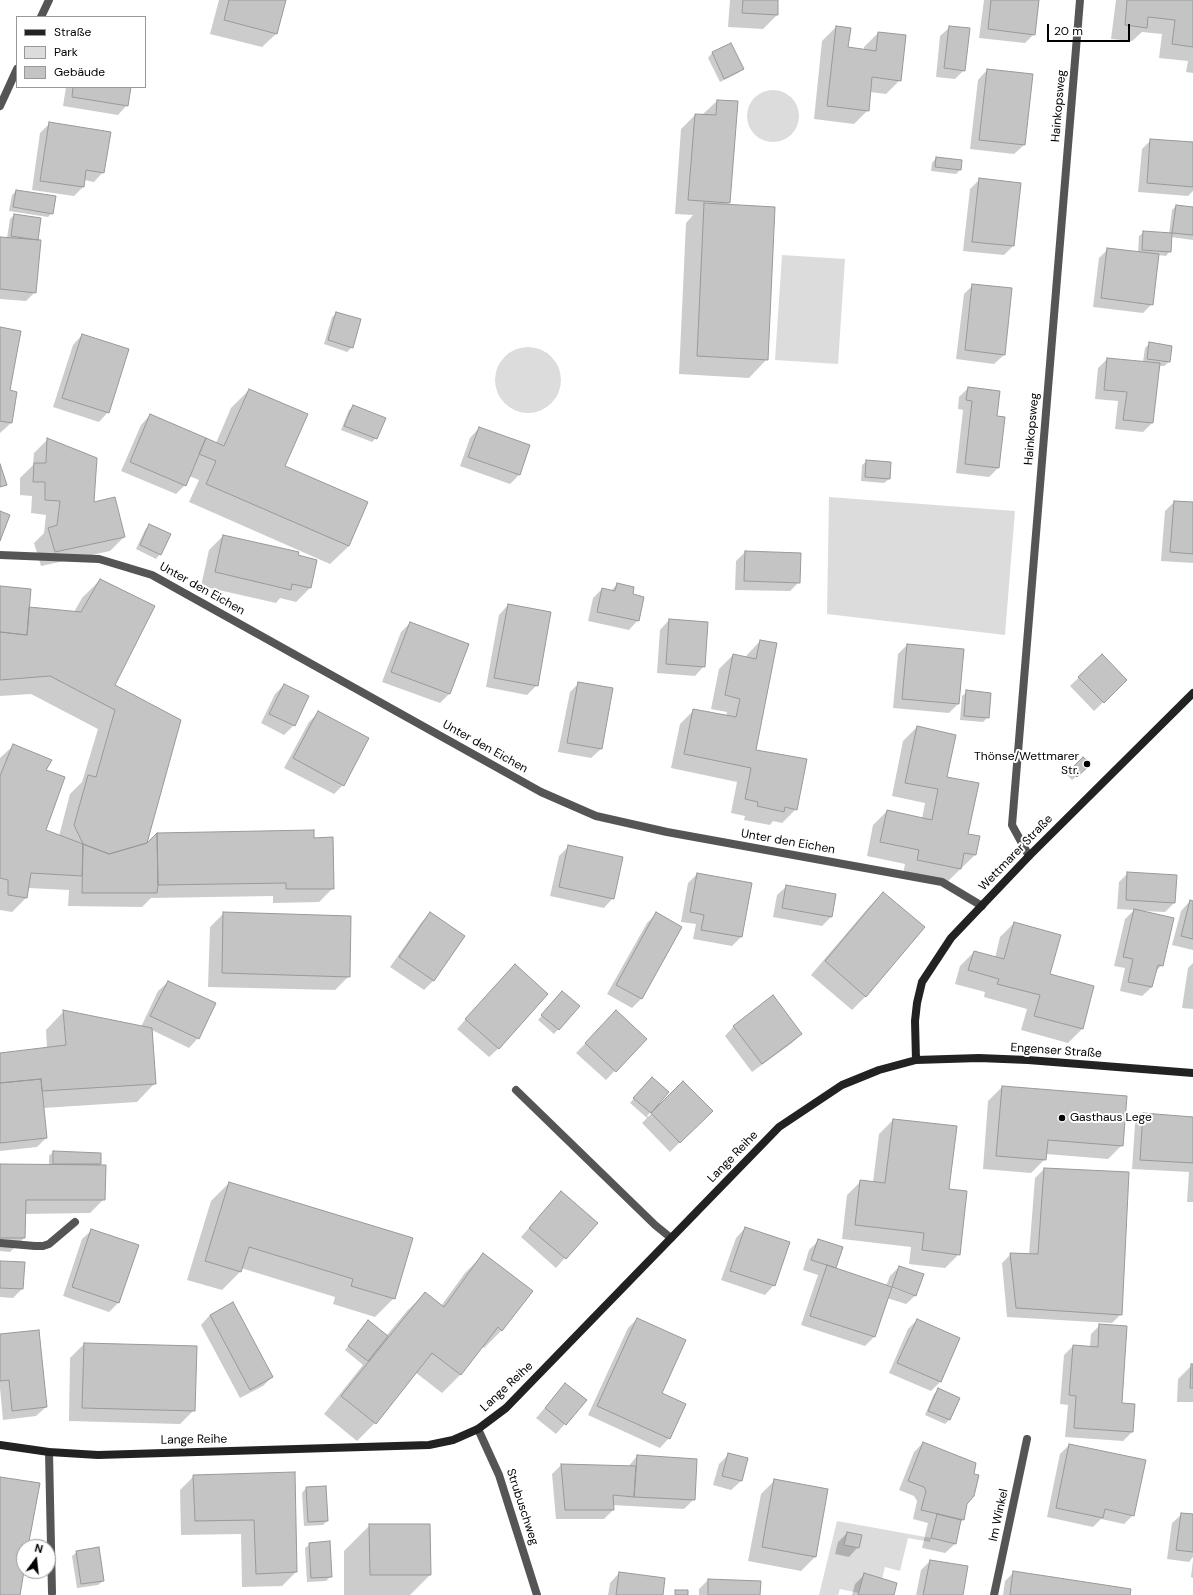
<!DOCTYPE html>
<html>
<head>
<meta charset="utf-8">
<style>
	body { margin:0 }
	#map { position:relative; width:1193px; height:1595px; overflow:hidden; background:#fff; font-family:"DM Sans",sans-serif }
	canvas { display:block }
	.legend { position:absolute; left:16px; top:16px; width:130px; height:72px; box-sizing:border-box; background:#fff; border:1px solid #999; margin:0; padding:5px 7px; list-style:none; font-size:12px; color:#000 }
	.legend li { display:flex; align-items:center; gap:8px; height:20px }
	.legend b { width:20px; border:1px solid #999 }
	.north { position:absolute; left:16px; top:1539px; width:40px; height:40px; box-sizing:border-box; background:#fff; border:1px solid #999; border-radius:50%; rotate:15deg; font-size:11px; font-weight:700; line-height:16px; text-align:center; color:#000 }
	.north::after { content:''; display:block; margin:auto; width:14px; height:18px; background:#000; clip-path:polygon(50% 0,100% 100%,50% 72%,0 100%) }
	.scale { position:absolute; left:1047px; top:24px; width:83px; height:18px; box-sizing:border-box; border:2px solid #000; border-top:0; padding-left:5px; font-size:12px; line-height:14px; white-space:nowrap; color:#000; -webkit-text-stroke:3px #fff; paint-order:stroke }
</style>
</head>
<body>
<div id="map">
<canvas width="1193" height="1595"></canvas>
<ul class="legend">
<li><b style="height:5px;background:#222"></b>Straße</li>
<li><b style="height:11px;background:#dcdcdc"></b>Park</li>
<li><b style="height:11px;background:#c4c4c4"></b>Gebäude</li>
</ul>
<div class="north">N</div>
<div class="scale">20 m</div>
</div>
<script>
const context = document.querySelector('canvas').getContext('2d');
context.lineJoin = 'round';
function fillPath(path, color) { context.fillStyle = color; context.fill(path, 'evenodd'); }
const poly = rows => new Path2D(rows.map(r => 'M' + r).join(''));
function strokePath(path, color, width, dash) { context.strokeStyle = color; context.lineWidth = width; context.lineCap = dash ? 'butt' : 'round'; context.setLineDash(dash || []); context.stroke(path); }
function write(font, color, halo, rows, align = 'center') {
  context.font = font + ' "DM Sans",sans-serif'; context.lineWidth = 4; context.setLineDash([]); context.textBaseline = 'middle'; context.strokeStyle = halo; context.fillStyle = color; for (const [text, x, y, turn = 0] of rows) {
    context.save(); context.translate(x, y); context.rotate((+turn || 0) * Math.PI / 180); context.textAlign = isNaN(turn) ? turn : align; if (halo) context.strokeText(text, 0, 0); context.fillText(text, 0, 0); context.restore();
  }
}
fillPath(poly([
	'747 116a26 26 0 1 1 52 0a26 26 0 1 1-52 0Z',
	[782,255,845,259,838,364,775,360],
	'495 380a33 33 0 1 1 66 0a33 33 0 1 1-66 0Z',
	[829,497,1015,511,1005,635,827,614],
	[837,1521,931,1538,930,1542,908,1538,900,1571,885,1567,882,1579,859,1593,840,1589,838,1595,819,1595]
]), '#dcdcdc');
fillPath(poly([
	[219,0,285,0,276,34,262,47,210,34],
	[730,0,777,0,777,15,763,29,728,27],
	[984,0,1038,0,1034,34,1025,43,979,38],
	[1116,0,1193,0,1193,73,1186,72,1188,61,1159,58,1162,34,1142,32,1132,41,1111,39],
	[836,27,847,48,864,51,864,47,878,33,900,80,886,94,870,92,868,110,854,124,814,119,822,41],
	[950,27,964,70,955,79,936,77,940,36],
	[731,44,743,69,738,73,720,82,708,58,712,53],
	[987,70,1024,145,1014,154,970,149,978,80],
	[66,87,130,87,127,105,118,115,63,106],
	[717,101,729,203,726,205,767,359,749,378,679,374,686,223,693,215,675,214,681,129,695,115,703,114],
	[50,123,103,172,94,182,84,180,83,187,74,196,32,190,40,133],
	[1151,140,1193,143,1193,191,1188,196,1138,192,1142,149],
	[936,158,960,170,956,174,931,171,932,163],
	[980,179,1020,184,1013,246,1004,255,963,251,970,189],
	[16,191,52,213,48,217,9,211,12,195],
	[1176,206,1193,208,1193,240,1171,237,1170,251,1166,256,1158,255,1152,304,1143,313,1093,307,1099,258,1108,249,1138,253,1139,236,1144,232,1169,234,1172,210],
	[14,215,37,239,35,292,26,301,0,299,0,238,7,238,10,219],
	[973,285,1004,355,994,364,956,359,964,294],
	[337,313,352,347,347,352,324,344,332,317],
	[0,328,9,391,11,423,0,433],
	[82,335,108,412,99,422,53,407,73,345],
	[1150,343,1171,346,1169,362,1164,366,1158,366,1152,423,1143,432,1115,429,1118,401,1095,399,1098,368,1107,359,1143,362,1145,348],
	[968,388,996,417,1004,418,998,468,989,477,956,473,963,410,958,409,959,397],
	[249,390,284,466,349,546,330,564,189,502,199,480,189,476,185,485,176,494,121,471,141,425,150,415,216,443,231,408],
	[354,406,376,438,372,442,341,430,349,410],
	[479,428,529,446,519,475,510,484,460,466,470,438],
	[47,440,93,503,124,537,110,551,41,566,34,543,44,533,46,515,31,513,32,496,20,495,20,478,33,465,34,453],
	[867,461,889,479,884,483,861,481,862,465],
	[1174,502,1193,503,1193,563,1161,561,1165,511],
	[149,525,160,554,156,559,136,549,145,530],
	[223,536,297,556,310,588,296,602,280,598,276,603,201,586,209,550],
	[745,552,799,582,790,591,735,590,736,561],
	[100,580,114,685,146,845,313,839,333,888,319,902,273,903,273,896,151,898,142,907,68,906,69,890,28,888,26,898,12,912,0,910,0,758,14,745,44,770,45,831,59,836,70,794,82,782,98,729,31,694,0,696,0,587,28,608,74,612,82,598],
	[617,584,631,595,638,620,629,630,588,621,593,598,602,589,611,591],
	[508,605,537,685,527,695,486,687,499,615],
	[669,620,704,666,695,676,657,673,660,630],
	[410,623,450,693,440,703,382,682,401,632],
	[760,641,755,750,796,809,782,823,773,821,770,825,744,820,745,816,731,813,737,782,671,768,680,724,694,710,726,717,727,712,711,709,719,669,733,655,746,657,747,655],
	[907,645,958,704,949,713,893,708,898,654],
	[1102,655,1126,680,1094,711,1070,686],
	[579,683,601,749,591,758,558,752,570,692],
	[284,685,308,697,294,725,284,735,261,723,275,694],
	[967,692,988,717,983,722,960,720,962,696],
	[318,713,343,785,334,794,284,768,309,722],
	[917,727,946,778,975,855,946,883,903,874,905,864,867,856,873,825,887,811,922,819,925,803,892,796,903,741],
	[1083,759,1085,769,1072,780,1067,775],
	[569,846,613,898,604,908,550,896,559,856],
	[1128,873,1174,903,1165,912,1143,911,1162,965,1155,972,1152,987,1142,996,1120,991,1125,968,1114,966,1125,919,1134,910,1117,909,1119,882],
	[697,874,751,884,741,937,732,946,693,939,696,924,681,922,688,883],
	[787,886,831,917,822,926,773,917,777,895],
	[883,893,866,996,852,1010,811,975,869,907],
	[1190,901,1193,902,1193,950,1172,945,1181,911],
	[224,913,349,976,335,990,208,987,210,927],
	[430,913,464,936,433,981,424,990,390,967,421,923],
	[656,914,681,928,641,999,632,1008,607,994,647,923],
	[1014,923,1049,975,1093,987,1082,1029,1068,1043,1021,1030,1027,1009,984,997,985,992,955,984,960,966,974,952,995,958,1000,937],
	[1193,963,1193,1009,1182,1008,1188,968],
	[515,965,499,1048,489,1057,457,1029],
	[168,982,198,1038,189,1048,152,1030,155,1083,137,1102,43,1108,46,1138,37,1147,0,1151,0,1054,47,1049,46,1030,64,1011,141,1027,158,991],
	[558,997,578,1006,554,1034,538,1020],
	[607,1021,645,1039,606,1080,576,1053],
	[734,1026,801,1034,792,1043,752,1072,725,1036],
	[683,1082,711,1111,670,1152,642,1123,647,1118,630,1103,647,1083,668,1092,647,1116,648,1117],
	[1002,1087,1122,1145,1108,1159,1046,1154,1045,1159,1031,1173,983,1169,988,1101],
	[1144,1114,1193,1118,1193,1202,1187,1202,1189,1172,1132,1169,1135,1124],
	[893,1120,948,1190,959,1254,945,1268,909,1264,911,1247,842,1239,847,1195,861,1181,873,1182,879,1134],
	[53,1152,100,1164,98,1166,104,1199,90,1213,24,1214,24,1238,10,1252,0,1251,0,1165,49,1165,49,1156],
	[1044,1169,1121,1314,1112,1323,1007,1317,1002,1263,1011,1254,1029,1255,1035,1178],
	[229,1183,394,1298,375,1317,333,1304,335,1297,241,1268,240,1272,222,1290,187,1280,211,1201],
	[552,1202,596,1223,556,1268,521,1237],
	[745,1228,774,1285,765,1295,721,1280,736,1238],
	[92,1230,118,1303,109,1312,63,1296,82,1239],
	[819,1240,842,1248,835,1269,886,1286,890,1276,899,1267,916,1295,906,1304,887,1298,874,1337,865,1346,801,1325,818,1275,803,1270,809,1250],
	[887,1285,891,1286,893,1285,893,1286,912,1293,912,1295,887,1286],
	[483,1255,502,1330,484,1348,482,1347,460,1375,442,1393,415,1372,375,1423,357,1441,324,1414,363,1365,345,1350,364,1326,386,1336,407,1311,425,1293,441,1306,465,1273],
	[0,1262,22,1289,13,1298,0,1297],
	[233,1304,272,1377,263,1386,240,1398,201,1325,210,1315],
	[637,1319,661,1394,669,1438,660,1448,588,1415,628,1328],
	[917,1320,959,1338,940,1382,931,1391,889,1373,908,1329],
	[1100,1325,1121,1404,1132,1432,1123,1441,1065,1437,1068,1405,1060,1404,1064,1355,1073,1346,1090,1347,1091,1334],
	[0,1335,46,1407,36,1416,3,1420,0,1388],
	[84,1344,194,1410,180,1424,69,1421,70,1358],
	[1192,1365,1193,1365,1193,1402,1177,1402,1178,1379],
	[565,1385,585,1401,556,1434,536,1418],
	[939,1390,959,1398,949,1420,945,1424,925,1415,934,1394],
	[923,1443,966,1504,963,1520,960,1523,955,1544,945,1553,922,1548,928,1523,913,1519,917,1501,914,1496,899,1490,914,1452],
	[1069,1445,1133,1515,1124,1524,1101,1519,1093,1527,1047,1517,1060,1454],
	[729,1454,741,1481,731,1490,713,1485,719,1464],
	[637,1456,694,1499,684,1509,613,1505,613,1510,604,1519,556,1519,552,1474,561,1465,628,1467],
	[294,1473,296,1572,282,1586,242,1587,241,1534,181,1535,180,1490,194,1476],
	[775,1480,815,1557,801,1571,748,1561,761,1494],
	[306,1488,327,1521,323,1525,304,1526,302,1493],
	[1182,1514,1193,1515,1193,1557,1189,1562,1167,1559,1172,1523],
	[370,1525,430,1575,410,1595,344,1595,344,1551],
	[847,1533,861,1536,858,1547,849,1557,835,1554,838,1542],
	[310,1544,331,1576,326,1581,307,1582,305,1548],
	[77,1552,103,1581,98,1585,77,1588,72,1556],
	[1193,1560,1193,1578,1191,1577],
	[930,1561,962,1595,916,1595,921,1570],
	[1014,1572,1129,1595,1003,1595,1005,1581],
	[619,1573,662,1595,608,1595,610,1583],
	[864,1575,893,1595,852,1595,855,1584],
	[708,1580,759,1595,699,1595,699,1589]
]), '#0003');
const building = poly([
	[229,0,286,0,277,34,224,20,229,0],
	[743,0,778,0,778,15,742,13,743,0],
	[991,0,1039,0,1035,35,988,29,991,0],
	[1127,0,1193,0,1193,47,1172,44,1175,20,1148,17,1147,28,1125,25,1127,0],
	[836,26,851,28,848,47,876,51,878,32,906,35,901,81,872,77,869,111,827,106,836,26],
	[949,26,970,28,965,71,944,68,949,26],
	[731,43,744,69,724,79,712,52,731,43],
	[987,69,1033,74,1025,145,979,140,987,69],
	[73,87,131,87,128,106,72,97,73,87],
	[717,100,738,101,730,203,688,200,695,114,716,115,717,100],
	[49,122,111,132,104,173,86,170,84,187,40,181,49,122],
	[1150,139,1193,142,1193,187,1147,183,1150,139],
	[936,157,962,160,961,170,935,167,936,157],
	[979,178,1021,183,1014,246,972,242,979,178],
	[16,190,56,196,53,214,13,207,16,190],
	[704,203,775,207,768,360,697,356,704,203],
	[1176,205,1193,207,1193,235,1172,233,1176,205],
	[14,214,41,218,38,240,11,236,14,214],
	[1143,231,1172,233,1171,252,1142,250,1143,231],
	[0,237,41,240,36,293,0,289,0,237],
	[1107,248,1159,254,1153,305,1101,298,1107,248],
	[972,284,1012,288,1005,355,965,350,972,284],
	[336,312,361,319,353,348,328,340,336,312],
	[0,327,21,331,10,390,17,392,12,423,0,421,0,327],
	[82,334,129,349,109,413,62,398,82,334],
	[1149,342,1172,346,1170,362,1147,359,1149,342],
	[1107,358,1160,363,1153,423,1123,420,1127,392,1104,390,1107,358],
	[968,387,1000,391,997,416,1005,417,999,468,965,464,972,401,966,400,968,387],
	[249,389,308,414,285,466,368,502,349,546,206,484,216,461,199,454,206,438,224,446,249,389],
	[353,405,386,418,377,439,344,426,353,405],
	[150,414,206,438,186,486,130,462,150,414],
	[479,427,530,445,520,475,468,457,479,427],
	[47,438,97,458,94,502,115,497,125,537,55,552,48,528,57,525,60,501,45,500,45,482,33,482,34,463,46,463,47,438],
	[866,460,891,462,890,479,865,477,866,460],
	[0,464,7,485,0,487,0,464],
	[1174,501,1193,502,1193,554,1170,552,1174,501],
	[0,511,10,515,0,541,0,511],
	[149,524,171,534,161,555,140,545,149,524],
	[223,535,299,552,298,555,317,560,311,588,292,584,291,590,215,572,223,535],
	[745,551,801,553,800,583,744,581,745,551],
	[100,579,155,606,115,685,181,720,147,843,109,854,83,844,74,825,88,775,96,777,115,710,50,676,0,680,0,632,27,635,29,607,81,612,100,579],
	[617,583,634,587,633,594,644,597,639,621,597,612,602,588,615,591,617,583],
	[0,586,31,589,27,635,0,632,0,586],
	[508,604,551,612,538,686,494,678,508,604],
	[669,619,708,622,705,667,666,664,669,619],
	[410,622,469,644,450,694,391,672,410,622],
	[760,640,777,643,756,750,807,759,797,810,785,807,784,812,757,806,758,802,745,799,751,768,684,754,693,709,736,717,740,699,725,695,733,654,756,659,760,640],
	[907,644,964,649,959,704,902,699,907,644],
	[1102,654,1127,680,1104,703,1078,677,1102,654],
	[578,682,613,688,602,749,567,743,578,682],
	[284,684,309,696,295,726,269,714,284,684],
	[966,690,991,693,989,718,964,716,966,690],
	[318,711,369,738,344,786,293,758,318,711],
	[917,726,956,735,947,777,979,783,968,834,980,836,976,855,964,853,961,869,917,860,919,850,880,842,887,810,932,820,938,789,905,783,917,726],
	[13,744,52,760,46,770,65,777,46,830,83,844,82,876,31,873,27,898,8,895,8,880,0,878,0,776,13,744],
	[1083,757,1091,764,1077,777,1070,770,1083,757],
	[314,830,314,838,333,837,334,889,286,889,286,883,158,885,157,833,314,830],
	[157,833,158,885,157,893,82,893,83,844,109,854,147,843,157,833],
	[568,845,623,857,614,899,559,887,568,845],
	[1127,872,1177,875,1175,903,1126,900,1127,872],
	[697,873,752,883,742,937,701,930,704,915,690,912,697,873],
	[786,885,836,894,832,917,782,908,786,885],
	[883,892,925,927,866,997,825,961,883,892],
	[1190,900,1193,901,1193,939,1181,936,1190,900],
	[1134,909,1174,918,1163,966,1158,965,1152,987,1128,982,1133,959,1123,957,1134,909],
	[223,912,351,916,350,977,222,973,223,912],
	[430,912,465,936,434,981,399,957,430,912],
	[656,912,682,927,642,999,616,985,656,912],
	[1014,922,1061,935,1050,974,1094,986,1083,1029,1034,1016,1040,995,997,984,999,979,968,970,974,951,1004,959,1014,922],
	[515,964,548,994,499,1049,465,1019,515,964],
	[168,981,216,1003,199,1039,150,1016,168,981],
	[562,991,580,1006,559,1030,541,1015,562,991],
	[773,995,802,1034,762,1064,733,1026,773,995],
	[63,1010,152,1028,156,1084,42,1091,41,1079,0,1083,0,1053,66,1045,63,1010],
	[616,1010,647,1039,616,1072,585,1043,616,1010],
	[652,1077,669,1092,651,1113,633,1098,652,1077],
	[41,1079,47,1138,0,1143,0,1083,41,1079],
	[683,1081,713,1111,680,1143,651,1113,683,1081],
	[1002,1086,1127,1096,1123,1146,1048,1140,1046,1160,996,1156,1002,1086],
	[1143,1113,1193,1117,1193,1163,1140,1160,1143,1113],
	[893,1119,957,1126,949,1189,967,1191,960,1255,922,1250,924,1233,855,1225,860,1180,885,1183,893,1119],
	[53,1151,101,1153,101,1164,53,1164,53,1151],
	[0,1164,106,1165,105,1200,26,1200,25,1238,0,1238,0,1164],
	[1044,1168,1129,1172,1122,1315,1016,1308,1010,1253,1038,1254,1044,1168],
	[229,1182,413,1238,395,1299,351,1286,353,1279,249,1247,241,1272,205,1261,229,1182],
	[561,1191,598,1223,566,1259,529,1228,561,1191],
	[745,1227,790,1242,775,1286,730,1271,745,1227],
	[91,1229,139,1245,119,1303,72,1287,91,1229],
	[818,1239,843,1247,836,1268,811,1260,818,1239],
	[483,1253,533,1291,502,1331,498,1327,461,1375,432,1353,376,1424,341,1396,425,1292,444,1307,483,1253],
	[0,1261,25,1262,23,1289,0,1288,0,1261],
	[827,1265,892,1287,875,1337,810,1316,827,1265],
	[899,1266,924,1274,916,1296,892,1287,899,1266],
	[233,1302,273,1377,250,1390,210,1315,233,1302],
	[637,1318,686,1340,662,1393,686,1404,670,1439,597,1406,637,1318],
	[917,1319,960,1338,941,1382,897,1363,917,1319],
	[368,1320,388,1336,368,1361,348,1346,368,1320],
	[1099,1324,1127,1326,1122,1403,1135,1404,1133,1432,1074,1428,1076,1396,1069,1395,1073,1345,1098,1347,1099,1324],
	[39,1330,47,1407,12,1411,9,1380,0,1381,0,1334,39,1330],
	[84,1343,197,1346,195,1411,82,1408,84,1343],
	[1191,1364,1193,1364,1193,1388,1190,1388,1191,1364],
	[565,1383,587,1400,566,1425,545,1408,565,1383],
	[938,1388,960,1398,950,1420,928,1411,938,1388],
	[923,1442,976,1463,974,1474,979,1475,974,1496,967,1504,964,1520,921,1510,926,1491,924,1487,908,1481,923,1442],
	[1069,1444,1146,1460,1134,1516,1105,1509,1103,1518,1056,1508,1069,1444],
	[728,1453,748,1458,742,1481,722,1476,728,1453],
	[637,1455,697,1459,695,1500,634,1497,637,1455],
	[561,1464,636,1466,634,1497,613,1495,614,1510,565,1510,561,1464],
	[295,1472,297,1572,256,1574,254,1520,195,1521,193,1475,295,1472],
	[0,1477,40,1483,28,1547,24,1547,24,1571,20,1595,0,1595,0,1477],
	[774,1479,828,1489,816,1557,762,1547,774,1479],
	[326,1486,328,1521,308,1522,306,1487,326,1486],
	[1181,1513,1193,1514,1193,1552,1176,1550,1181,1513],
	[937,1514,961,1520,956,1544,931,1538,937,1514],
	[369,1524,430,1524,431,1575,370,1575,369,1524],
	[847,1532,862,1535,859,1548,844,1545,847,1532],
	[330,1541,332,1577,311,1578,309,1543,330,1541],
	[99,1547,104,1581,81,1584,76,1551,99,1547],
	[930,1560,968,1566,963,1595,923,1595,930,1560],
	[1013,1571,1131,1589,1130,1595,1010,1595,1013,1571],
	[619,1572,665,1578,663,1595,616,1595,619,1572],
	[864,1573,897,1583,894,1595,858,1595,864,1573],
	[708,1579,761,1581,760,1595,708,1595,708,1579],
	[675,1590,688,1590,688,1595,675,1595,675,1590]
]);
fillPath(building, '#c4c4c4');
strokePath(building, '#999', 1);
strokePath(poly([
	[516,1090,655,1225,671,1238],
	[0,1243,35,1246,43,1246,49,1244,75,1222],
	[49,1452,52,1593]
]), '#555', 8);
strokePath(poly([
	[41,17,49,0],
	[0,106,17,69],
	[0,555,99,559,152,575,541,792,596,816,667,832,942,882,982,906],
	[1029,856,1012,825,1080,0],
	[478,1429,499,1475,537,1595],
	[994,1595,1027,1439]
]), '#555', 8);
strokePath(poly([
	[916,1060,915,1021,917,1003,922,982,951,938,1029,856,1193,693],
	[0,1445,49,1452,98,1455,429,1445,453,1440,478,1429,506,1408,779,1127,842,1085,879,1070,916,1060,979,1058,1028,1060,1193,1073]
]), '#222', 8);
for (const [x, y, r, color] of [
	[1087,764,4,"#000"],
	[1062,1118,4,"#000"]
]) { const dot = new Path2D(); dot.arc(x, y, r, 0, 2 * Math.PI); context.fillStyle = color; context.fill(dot); strokePath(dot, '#fff', 1.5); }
write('12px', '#000', '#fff', [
	["Hainkopsweg",1059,106,-85],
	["Hainkopsweg",1032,429,-85],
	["Unter den Eichen",202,589,29],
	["Unter den Eichen",485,747,29],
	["Unter den Eichen",788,842,10],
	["Wettmarer Straße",1016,853,-46],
	["Engenser Straße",1056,1051,4],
	["Lange Reihe",733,1157,-46],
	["Lange Reihe",507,1387,-43],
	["Lange Reihe",194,1440,-1],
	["Strubuschweg",522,1507,72],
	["Im Winkel",999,1515,-78]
]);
write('12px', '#000', '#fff', [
	["Thönse/Wettmarer",1079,757],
	["Str.",1079,771],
	["Gasthaus Lege",1070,1118,"left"]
], 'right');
</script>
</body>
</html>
